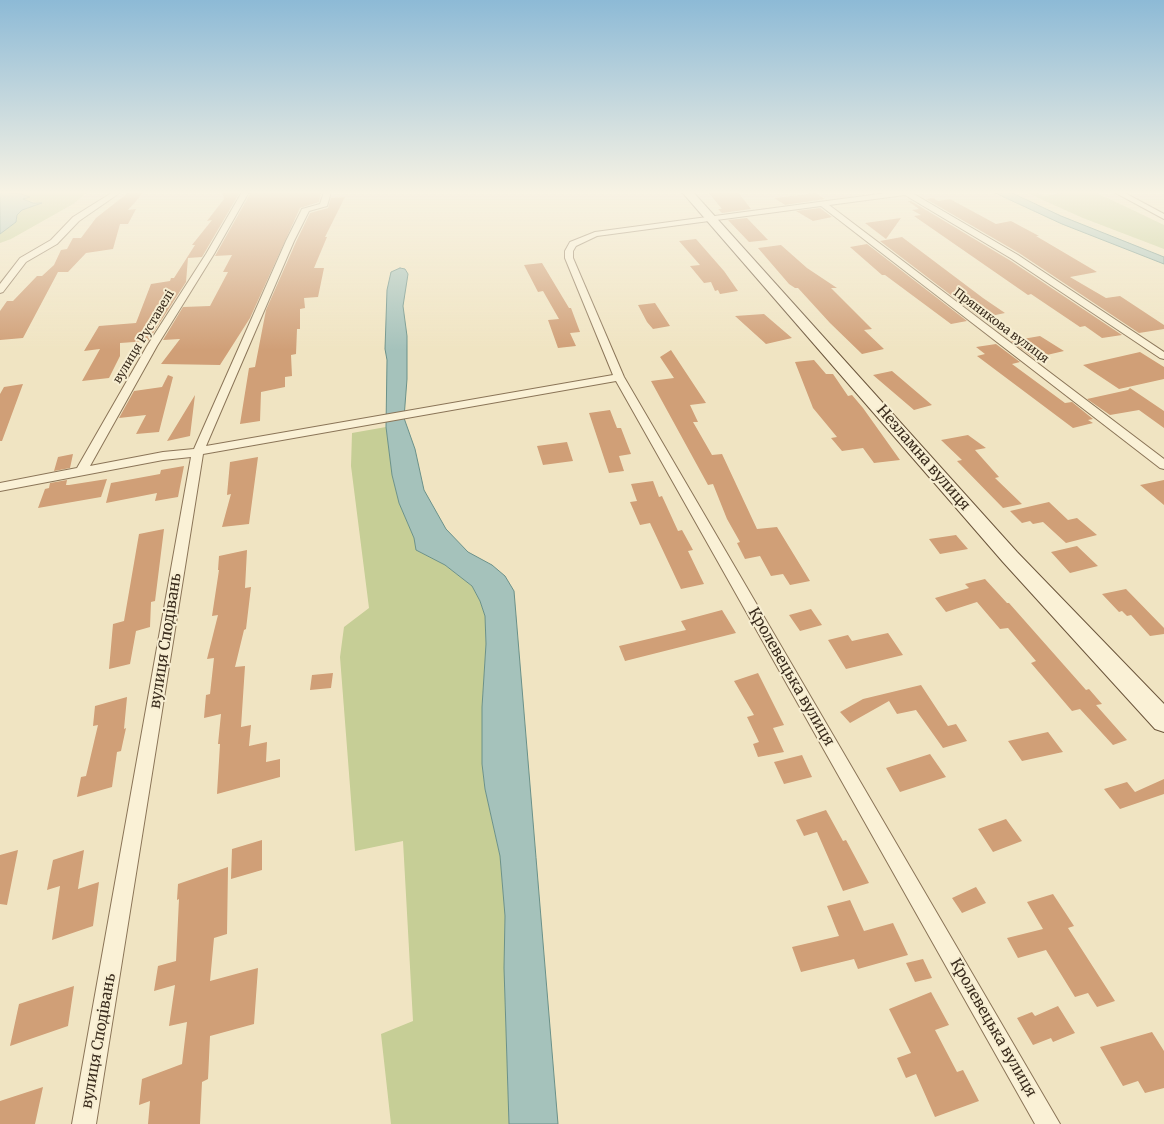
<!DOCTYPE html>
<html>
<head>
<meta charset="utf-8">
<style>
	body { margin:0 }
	canvas { display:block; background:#f0e4c2 }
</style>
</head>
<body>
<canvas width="1164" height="1124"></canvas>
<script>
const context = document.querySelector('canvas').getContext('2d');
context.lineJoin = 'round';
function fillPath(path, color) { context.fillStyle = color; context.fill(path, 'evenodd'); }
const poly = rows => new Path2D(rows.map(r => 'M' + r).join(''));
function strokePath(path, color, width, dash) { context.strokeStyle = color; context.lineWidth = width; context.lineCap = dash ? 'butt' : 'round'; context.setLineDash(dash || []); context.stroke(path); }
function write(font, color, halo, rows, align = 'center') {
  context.font = font + ' Merriweather,serif'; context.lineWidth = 4; context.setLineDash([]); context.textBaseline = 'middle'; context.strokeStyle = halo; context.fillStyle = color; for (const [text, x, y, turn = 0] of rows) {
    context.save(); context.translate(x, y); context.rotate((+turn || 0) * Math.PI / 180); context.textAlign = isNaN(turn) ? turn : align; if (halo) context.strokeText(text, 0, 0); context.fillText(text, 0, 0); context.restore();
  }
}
fillPath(poly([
	[1,192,88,192,73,204,11,239,0,243,0,234,16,222,17,215,22,210,39,203,22,199,29,197,21,194,0,193],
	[1025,192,1035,192,1043,196,1070,192,1095,192,1164,225,1164,249,1083,218],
	[386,427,392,475,399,503,414,538,416,550,445,565,472,586,480,601,485,616,486,644,482,707,482,764,485,789,500,856,505,916,504,968,509,1124,391,1124,381,1034,413,1021,403,841,355,851,340,657,344,627,369,608,351,466,352,433]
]), '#c6ce96');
const water = poly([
	[0,192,21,194,30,197,23,199,33,203,42,203,22,210,17,215,16,222,0,234,0,192],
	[993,192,1010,192,1061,216,1164,257,1164,264,1062,224,993,192],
	[400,268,405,269,408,274,403,306,407,336,407,379,404,418,415,449,424,490,446,529,468,552,492,565,505,576,514,591,558,1124,509,1124,504,968,505,916,500,856,485,789,482,764,482,707,486,644,485,616,480,601,472,586,445,565,416,550,414,538,399,503,392,475,386,427,387,360,385,349,387,290,391,272,400,268]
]);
fillPath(water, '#a5c2bb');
strokePath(water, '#6b9189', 1);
fillPath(poly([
	[129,192,144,192,128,210,136,209,128,224,120,224,113,249,86,253,68,272,58,272,23,338,0,340,0,311,7,301,13,301,37,276,42,276,54,265,61,250,67,249,73,238,81,238,96,218],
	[222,192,240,192,202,257,188,258,186,282,148,341,120,343,120,356,109,378,82,381,100,349,84,351,99,326,136,323,151,284,170,281,171,278,174,278,195,245,192,245,212,220,207,221,224,199],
	[251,192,321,192,319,202,300,208,250,318,220,365,161,364,180,339,163,340,183,307,210,306,228,272,223,272,232,255,215,256],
	[708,192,738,192,751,209,722,213,718,209,722,209],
	[816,193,825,199,785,205,774,198],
	[345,197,325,237,327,237,314,268,324,268,318,297,304,298,305,308,300,309,300,329,297,329,296,354,291,355,292,376,285,377,285,387,261,392,260,421,240,424,249,368,255,367,266,310,296,242,310,213,328,208,331,198],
	[933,198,938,201,950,199,996,224,1011,221,1039,236,1036,236,1097,272,1070,277,1106,298,1120,296,1164,325,1164,329,1139,333,1019,253,926,199],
	[908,201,911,201,1011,261,1122,335,1102,338,1085,326,1080,327,1031,294,1028,295,914,216,921,215,912,210,919,209],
	[820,208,832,217,813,221,796,211],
	[747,218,768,240,749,242,728,220],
	[901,218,886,239,865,223],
	[902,237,983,298,1005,313,981,318,880,241],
	[696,239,724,271,738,291,720,294,718,290,715,291,711,282,704,283,690,266,700,265,679,241],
	[867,244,967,321,951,324,885,275,882,275,850,247],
	[781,245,807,268,837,288,831,288,872,329,864,330,884,349,862,354,830,323,798,288,795,288,789,284,758,248],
	[542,263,569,308,571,308,580,332,570,333,576,346,558,348,548,320,559,319,543,291,538,292,524,265],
	[655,303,670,326,653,329,647,322,638,305],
	[764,314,792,338,766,344,735,316],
	[1040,336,1064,351,1034,358,1011,341],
	[996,344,1020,362,1012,364,1065,403,1072,402,1093,419,1088,420,1093,423,1073,428,977,356,985,354,976,347],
	[671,350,706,403,690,405,698,422,693,422,712,455,722,454,757,529,777,527,810,581,790,585,783,574,771,576,760,556,745,559,737,543,740,542,727,519,713,484,708,485,651,381,674,378,660,357],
	[1140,352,1164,367,1164,379,1119,389,1083,365],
	[814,360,826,374,833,374,848,396,852,395,863,408,900,460,874,463,863,448,842,451,831,438,837,437,813,408,795,362],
	[892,371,932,405,914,410,873,375],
	[168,375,173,377,159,432,136,434,146,415,119,418,134,391,162,387],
	[23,384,2,441,0,441,0,394,4,387],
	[1130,388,1164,411,1164,428,1139,410,1110,415,1087,399,1128,390],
	[195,395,190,436,167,441],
	[610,410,617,428,621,428,631,454,619,456,624,471,609,473,589,413],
	[968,435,986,448,975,450,999,477,995,478,1022,504,1003,508,957,461,962,460,941,440],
	[567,442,573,461,543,465,537,446],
	[73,454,70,468,54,471,58,457],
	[258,457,249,524,222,527,231,494,227,495,230,462],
	[184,466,178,497,155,501,157,493,106,503,111,483,160,474,161,470],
	[107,479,101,497,38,508,45,489,49,488,50,483,67,480,66,485,69,485],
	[1164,480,1164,505,1140,485],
	[653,481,659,497,662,496,678,531,682,530,693,550,688,551,704,584,681,589,650,523,640,525,630,502,637,501,631,484],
	[1049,502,1068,520,1077,518,1097,535,1066,543,1043,522,1033,524,1030,521,1022,523,1010,511],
	[164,529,155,601,151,602,150,627,136,631,130,664,109,669,113,624,124,621,139,534],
	[956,535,968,549,940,554,929,539],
	[1077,546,1098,566,1070,573,1051,552],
	[247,550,245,588,251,587,246,629,244,630,235,667,245,666,241,727,251,725,249,746,267,742,266,762,280,759,280,777,217,794,220,744,218,744,221,714,204,718,206,695,210,694,214,658,207,659,218,615,212,616,219,570,218,570,219,556],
	[985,579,1007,603,1009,603,1086,690,1089,689,1102,704,1096,705,1127,740,1113,745,1080,709,1072,711,1031,663,1036,661,1008,628,1000,629,977,602,946,612,935,598,969,588,965,584],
	[1126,589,1164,628,1164,634,1150,636,1131,615,1127,616,1122,611,1119,612,1102,594],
	[811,609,822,625,800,631,789,615],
	[722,610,736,633,625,661,619,646,686,630,681,621],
	[888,633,903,655,846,669,828,640,848,635,852,641],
	[333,673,331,688,310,690,312,675],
	[758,673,784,725,773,728,784,752,758,757,753,744,759,742,747,717,754,715,734,681],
	[921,685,948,726,956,724,967,741,943,748,916,710,897,714,889,701,850,723,840,712,863,699],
	[127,697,124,729,126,728,121,751,117,752,112,787,77,797,81,777,86,776,98,725,93,726,95,706],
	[1048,732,1063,752,1022,761,1008,741],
	[930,754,946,777,900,792,886,768],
	[802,755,812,777,784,784,774,762],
	[1164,779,1164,794,1120,809,1104,789,1127,782,1135,792],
	[826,810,843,841,846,840,869,883,843,891,817,832,804,836,796,820],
	[1006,819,1022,841,993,852,978,829],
	[262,840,262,870,231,879,232,849],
	[18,850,7,905,0,904,0,855],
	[84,850,78,889,99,882,93,926,52,940,60,886,47,890,53,860],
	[228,867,227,934,214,938,210,981,258,968,254,1024,210,1036,208,1079,202,1082,200,1124,148,1124,150,1101,139,1105,142,1079,182,1064,187,1022,169,1026,175,985,154,991,158,966,176,961,179,899,177,900,178,884],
	[976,887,986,903,962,913,952,898],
	[1053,894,1074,926,1068,928,1115,1001,1097,1007,1088,993,1075,997,1046,950,1018,958,1007,938,1043,929,1027,902],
	[850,900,864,931,893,923,908,955,858,969,854,959,801,972,792,947,839,936,827,906],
	[923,959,932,978,915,982,906,963],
	[74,986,68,1026,10,1046,19,1004],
	[931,992,949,1025,935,1030,957,1072,963,1070,979,1101,935,1117,916,1074,906,1078,897,1058,911,1053,889,1009],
	[1058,1006,1075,1033,1053,1042,1051,1038,1033,1045,1017,1018,1032,1012,1035,1016],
	[1152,1032,1164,1051,1164,1088,1145,1093,1138,1081,1123,1086,1100,1047],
	[43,1087,35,1124,0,1124,0,1101]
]), '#d09f77');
const street = poly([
	[113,192,121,192,79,221,57,244,26,262,3,292,0,293,0,284,20,258,51,240,73,217,113,192],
	[242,192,249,192,214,254,157,346,90,466,163,452,194,449,286,241,302,209,320,204,324,192,331,192,327,206,309,211,294,241,206,446,613,375,565,258,565,251,570,242,595,232,894,192,915,192,914,194,1018,255,1164,352,1164,359,1160,358,1012,259,905,195,829,205,1164,459,1164,469,1160,468,821,206,597,236,576,246,573,251,573,258,624,377,1060,1124,1035,1124,616,381,203,454,96,1124,72,1124,191,457,163,460,0,491,0,483,77,468,147,346,206,254,242,192],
	[1114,192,1123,192,1164,214,1164,219,1114,192]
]);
const secondary = poly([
	[682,192,693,192,1017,552,1164,704,1164,732,1155,729,1003,562,682,192]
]);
strokePath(street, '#8b7558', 2);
strokePath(secondary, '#6c563c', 2);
fillPath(street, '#faf1d6');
fillPath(secondary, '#faf1d6');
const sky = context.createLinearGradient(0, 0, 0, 350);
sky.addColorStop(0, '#8dbad6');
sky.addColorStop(0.55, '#f8f3e4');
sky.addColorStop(1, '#f8f3e400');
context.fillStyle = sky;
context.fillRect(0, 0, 1164, 350);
write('12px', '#3a2c1d', '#f7eed2', [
	["Пряникова вулиця",1001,326,37],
	["вулиця Руставелі",144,337,-59]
]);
write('15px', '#3a2c1d', '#f7eed2', [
	["Незламна вулиця",923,458,49],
	["вулиця Сподівань",166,641,-81],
	["Кролевецька вулиця",791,677,60],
	["Кролевецька вулиця",993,1028,60],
	["вулиця Сподівань",99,1041,-80]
]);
</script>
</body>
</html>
